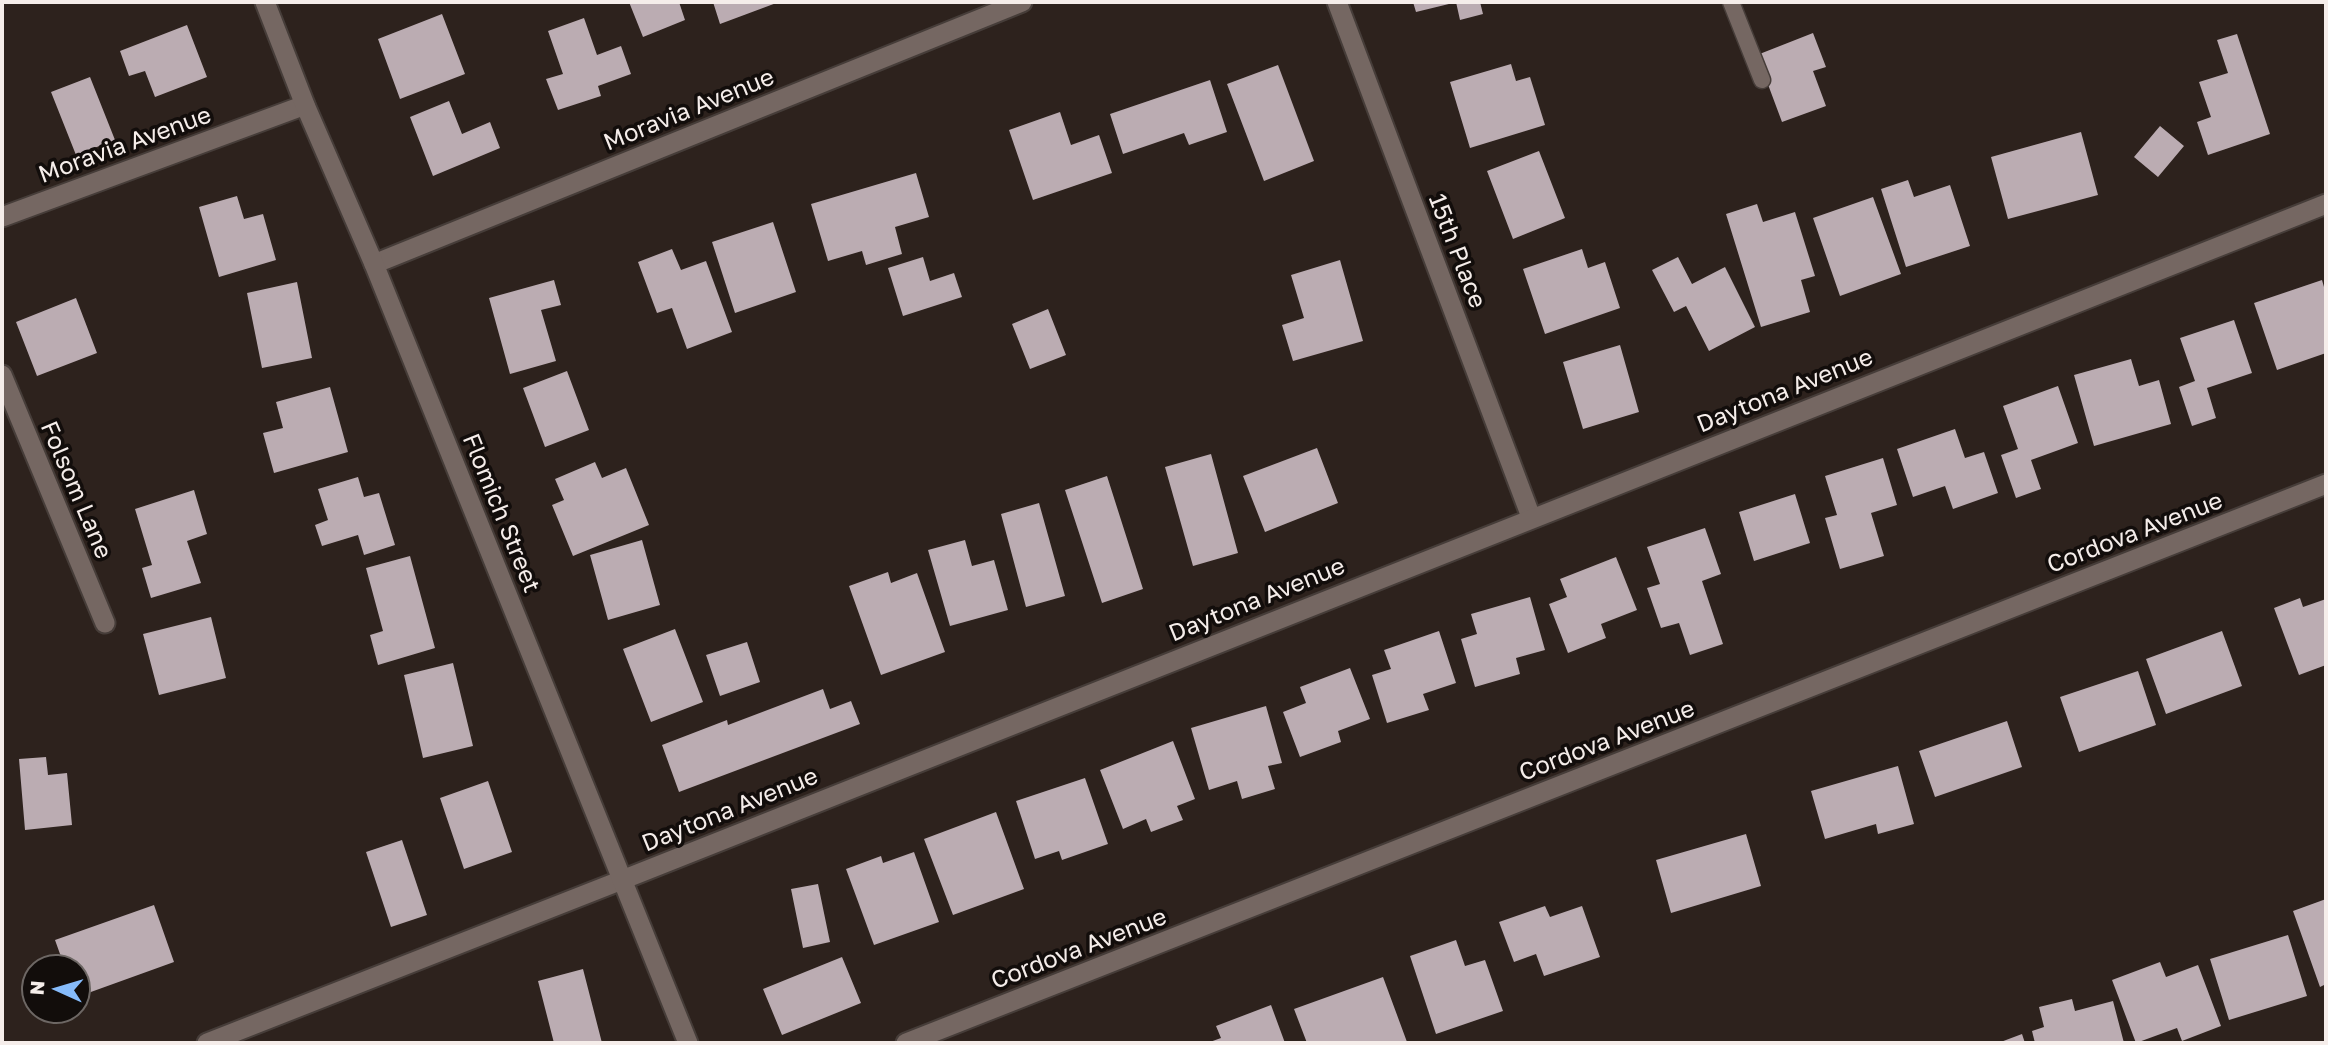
<!DOCTYPE html>
<html>
<head>
<meta charset="utf-8">
<style>
	body { margin:0 }
	#map { position:relative; width:2328px; height:1045px; overflow:hidden; background:#2d221d; font-family:"Golos Text",sans-serif }
	canvas { display:block }
	.frame { position:absolute; inset:0; border:4px solid #f5edea; pointer-events:none }
	.north { position:absolute; left:21px; top:954px; width:70px; height:70px; box-sizing:border-box; background:#120d0b; border:2px solid #6d6764; border-radius:50%; rotate:274deg; font-size:19px; font-weight:700; line-height:28px; text-align:center; color:#f5edea }
	.north::after { content:''; display:block; margin:auto; width:24px; height:32px; background:#86bbfb; clip-path:polygon(50% 0,100% 100%,50% 72%,0 100%) }
</style>
</head>
<body>
<div id="map">
<canvas width="2328" height="1045"></canvas>
<div class="frame"></div>
<div class="north">N</div>
</div>
<script>
const context = document.querySelector('canvas').getContext('2d');
context.lineJoin = 'round';
function fillPath(path, color) { context.fillStyle = color; context.fill(path, 'evenodd'); }
const poly = rows => new Path2D(rows.map(r => 'M' + r).join(''));
function strokePath(path, color, width, dash) { context.strokeStyle = color; context.lineWidth = width; context.lineCap = dash ? 'butt' : 'round'; context.setLineDash(dash || []); context.stroke(path); }
function write(font, color, halo, rows, align = 'center') {
  context.font = font + ' "Golos Text",sans-serif'; context.lineWidth = 7; context.setLineDash([]); context.textBaseline = 'middle'; context.strokeStyle = halo; context.fillStyle = color; for (const [text, x, y, turn = 0] of rows) {
    context.save(); context.translate(x, y); context.rotate((+turn || 0) * Math.PI / 180); context.textAlign = isNaN(turn) ? turn : align; if (halo) context.strokeText(text, 0, 0); context.fillText(text, 0, 0); context.restore();
  }
}
fillPath(poly([
	[629,2,679,2,685,20,643,37],
	[713,2,779,2,720,24],
	[1413,2,1453,2,1453,3,1416,12],
	[1456,2,1480,2,1483,14,1460,20],
	[442,14,465,74,400,99,378,39],
	[584,18,597,55,621,46,631,74,598,86,601,96,558,110,546,79,563,74,548,31],
	[187,25,207,77,155,97,145,71,129,76,120,51],
	[1813,33,1826,67,1813,71,1826,106,1782,122,1757,55],
	[2237,34,2270,134,2208,155,2197,122,2211,117,2199,82,2228,73,2217,40],
	[1511,64,1516,81,1530,77,1545,125,1470,148,1450,82],
	[1278,65,1314,161,1264,181,1227,84],
	[90,77,115,140,76,155,51,92],
	[1210,80,1227,132,1189,145,1184,133,1123,154,1110,114],
	[449,101,462,134,490,122,500,148,433,176,410,117],
	[1060,112,1071,145,1099,135,1112,173,1033,200,1009,130],
	[2160,126,2184,146,2158,177,2134,157],
	[2081,132,2098,195,2008,219,1991,157],
	[1539,151,1565,218,1513,239,1487,171],
	[916,173,929,217,895,227,902,254,866,265,862,251,828,261,811,204],
	[1908,180,1914,197,1950,185,1970,246,1906,267,1881,189],
	[237,196,244,219,263,214,276,260,219,277,199,207],
	[1873,197,1901,274,1840,296,1813,218],
	[1757,204,1763,222,1795,212,1815,276,1801,280,1810,312,1761,327,1726,214],
	[773,222,796,292,735,313,712,242],
	[672,249,681,270,706,261,732,332,687,349,672,308,657,313,638,262],
	[1582,249,1588,268,1605,262,1620,308,1545,334,1523,269],
	[923,257,930,281,954,273,962,297,903,316,888,268],
	[1678,257,1692,284,1725,267,1755,327,1709,351,1686,306,1674,312,1652,270],
	[1340,260,1363,341,1293,361,1282,325,1304,318,1291,275],
	[554,280,561,305,541,310,556,361,510,374,489,298],
	[2322,280,2326,294,2326,353,2277,370,2254,303],
	[297,282,312,358,262,368,247,293],
	[76,298,97,353,37,376,16,322],
	[1048,309,1066,355,1030,369,1012,324],
	[2234,320,2252,373,2207,388,2216,418,2192,426,2179,387,2195,381,2180,338],
	[1620,345,1639,412,1583,429,1563,362],
	[2131,359,2139,386,2159,380,2171,424,2094,446,2074,375],
	[567,371,589,430,545,447,523,388],
	[2058,386,2078,443,2031,460,2041,489,2016,498,2001,455,2018,449,2003,406],
	[330,387,348,452,274,473,263,433,283,428,276,402],
	[1955,429,1965,458,1984,452,1998,493,1953,509,1945,486,1913,497,1897,449],
	[1317,448,1338,503,1265,532,1243,476],
	[1211,454,1238,553,1193,566,1165,467],
	[1883,458,1897,505,1871,513,1884,556,1840,569,1825,518,1837,515,1825,476],
	[595,462,602,478,626,468,649,525,573,556,552,505,564,500,555,479],
	[1107,476,1143,589,1102,603,1065,490],
	[358,477,364,497,379,493,395,545,364,555,358,535,322,546,315,525,328,520,318,489],
	[194,490,207,534,187,541,201,583,151,598,142,568,152,565,135,509],
	[1795,494,1810,543,1754,561,1739,512],
	[1039,503,1065,596,1026,607,1001,514],
	[1705,528,1721,574,1702,581,1723,644,1690,655,1679,623,1661,628,1647,588,1660,584,1647,547],
	[642,540,660,605,608,620,590,555],
	[965,540,972,566,994,560,1008,610,950,626,928,550],
	[410,556,435,648,378,665,370,635,383,631,366,568],
	[1616,557,1637,610,1601,624,1606,638,1568,653,1549,604,1567,597,1560,579],
	[888,572,891,583,917,573,945,652,881,675,849,586],
	[1530,597,1545,650,1516,658,1520,674,1475,687,1461,639,1477,634,1471,614],
	[2300,598,2303,607,2326,599,2326,665,2299,675,2274,608],
	[211,617,226,678,159,695,143,634],
	[675,629,703,702,651,722,623,649],
	[1439,631,1456,683,1423,694,1429,710,1387,723,1372,675,1391,669,1384,650],
	[2222,631,2242,686,2166,714,2146,659],
	[747,642,760,682,720,696,706,655],
	[453,663,473,746,423,758,404,675],
	[1350,668,1370,719,1338,731,1341,742,1300,757,1283,712,1306,703,1300,687],
	[2138,671,2156,725,2079,752,2060,697],
	[823,689,830,709,851,701,860,724,679,792,662,745,727,720,728,725],
	[1266,706,1282,763,1268,766,1275,789,1242,799,1237,781,1209,790,1191,728],
	[2007,721,2022,767,1935,797,1919,751],
	[1173,741,1195,799,1177,806,1183,820,1151,832,1146,819,1123,829,1100,770],
	[46,757,48,775,67,773,72,825,25,830,19,759],
	[1898,766,1914,824,1878,834,1876,824,1825,839,1811,791],
	[1085,778,1108,844,1062,860,1059,851,1035,859,1016,801],
	[488,781,512,852,464,869,440,798],
	[996,812,1024,889,953,915,924,839],
	[1746,834,1761,886,1671,913,1656,860],
	[402,840,427,915,391,927,366,852],
	[914,852,939,922,874,945,846,869,881,856,883,863],
	[818,884,830,942,803,948,791,889],
	[2326,899,2326,984,2320,987,2293,911],
	[154,905,174,962,77,997,77,968,65,968,55,940],
	[1545,906,1550,917,1582,906,1600,957,1544,976,1536,954,1514,962,1499,922],
	[2288,935,2307,996,2229,1020,2210,959],
	[1456,940,1465,966,1485,960,1503,1011,1436,1034,1410,956],
	[842,957,861,1003,782,1035,763,989],
	[2160,962,2166,977,2198,965,2221,1026,2182,1041,2177,1028,2136,1043,2112,980],
	[583,969,602,1043,554,1043,538,981],
	[1383,977,1407,1042,1307,1043,1294,1009],
	[2072,999,2075,1011,2113,1001,2124,1043,2035,1043,2032,1031,2044,1027,2039,1007],
	[1271,1005,1285,1043,1207,1043,1221,1038,1216,1026],
	[2022,1034,2025,1043,1998,1043]
]), '#bbacb2');
const service = poly([
	[1731,2,1762,80]
]);
const minor = poly([
	[1337,2,1531,517],
	[2,217,305,105],
	[374,264,1022,2],
	[2,375,105,623],
	[207,1043,622,880],
	[906,1043,2326,484]
]);
const tertiary = poly([
	[265,2,305,105,374,264,688,1043],
	[622,880,2326,204]
]);
strokePath(service, '#463d39', 19);
strokePath(minor, '#463d39', 23);
strokePath(tertiary, '#463d39', 23);
strokePath(service, '#756762', 16);
strokePath(minor, '#756762', 19);
strokePath(tertiary, '#756762', 19);
write('24px', '#f5edea', '#120d0b', [
	["Moravia Avenue",689,110,-22],
	["Moravia Avenue",125,145,-20],
	["15th Place",1457,251,69],
	["Daytona Avenue",1785,391,-22],
	["Folsom Lane",76,490,67],
	["Flomich Street",501,513,68],
	["Cordova Avenue",2135,533,-21],
	["Daytona Avenue",1257,600,-22],
	["Cordova Avenue",1607,741,-21],
	["Daytona Avenue",730,810,-22],
	["Cordova Avenue",1079,949,-21]
]);
</script>
</body>
</html>
